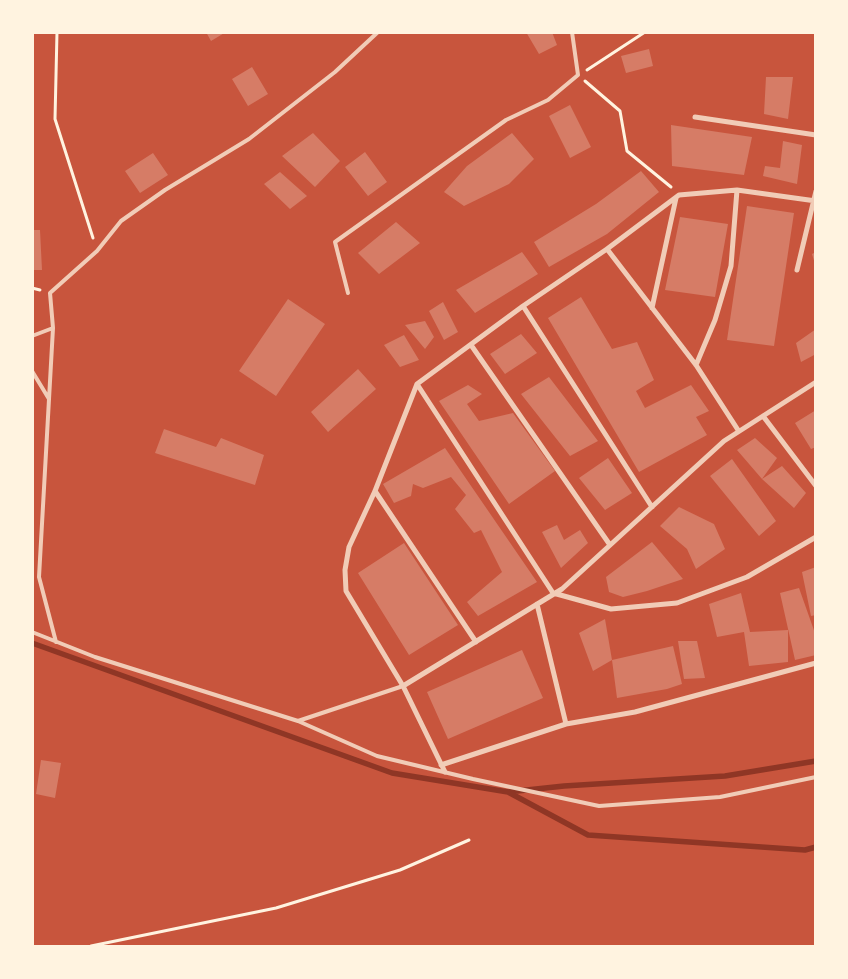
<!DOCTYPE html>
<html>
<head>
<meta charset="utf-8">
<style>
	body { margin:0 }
	#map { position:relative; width:848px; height:979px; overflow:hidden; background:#c8553d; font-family:Figtree,sans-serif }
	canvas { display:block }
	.frame { position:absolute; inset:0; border:34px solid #fff3e0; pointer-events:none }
</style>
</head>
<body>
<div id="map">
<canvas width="848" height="979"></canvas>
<div class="frame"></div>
</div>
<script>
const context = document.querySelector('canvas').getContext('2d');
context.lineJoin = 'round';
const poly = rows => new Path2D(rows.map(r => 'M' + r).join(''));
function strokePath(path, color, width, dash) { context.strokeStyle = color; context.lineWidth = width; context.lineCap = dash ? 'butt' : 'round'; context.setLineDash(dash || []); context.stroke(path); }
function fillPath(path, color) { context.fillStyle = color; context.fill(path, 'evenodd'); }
strokePath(poly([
	[32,643,392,773,508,792,564,786,725,776,816,761],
	[508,792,588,835,805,850,816,847]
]), '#8f3625', 5.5);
fillPath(poly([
	[206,32,226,32,211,41],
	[526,32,552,32,557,45,539,54],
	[649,49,653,66,626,73,621,56],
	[252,67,268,94,248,106,232,79],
	[766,77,793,77,788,119,764,114],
	[570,105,591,147,570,158,549,116],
	[671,125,752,137,744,175,672,166],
	[313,133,340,161,315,187,282,156],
	[512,133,534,159,509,184,464,206,444,192,467,166],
	[783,141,802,145,797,184,763,176,765,166,780,168],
	[365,152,387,182,368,196,345,167],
	[153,153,168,175,140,193,125,171],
	[641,171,659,192,607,234,549,267,534,242,596,204],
	[280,172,307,196,290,209,264,184],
	[747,206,794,213,774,346,727,340],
	[680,217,728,224,715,297,665,290],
	[396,222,420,243,379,274,358,253],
	[32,230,40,230,42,270,32,270],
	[522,252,538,274,475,313,456,290],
	[816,252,816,264,815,264,812,254],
	[581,297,612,349,637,342,654,380,636,391,645,408,691,385,709,411,696,417,707,435,639,472,548,318],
	[288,299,325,324,276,396,239,371],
	[443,302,458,332,444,340,429,311],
	[425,321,434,337,425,349,405,325],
	[816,329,816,354,801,362,796,343],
	[521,334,537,353,505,374,490,354],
	[404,335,419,360,400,367,384,345],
	[358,369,376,389,328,432,311,412],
	[549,377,598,441,570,456,521,394],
	[468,385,482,394,467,404,479,421,513,413,555,471,509,504,439,401],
	[816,410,816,447,811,449,795,423],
	[164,429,216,447,221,438,264,455,255,485,155,453],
	[755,438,777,458,762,479,782,466,806,493,794,508,762,479,737,450],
	[445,448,537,582,478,616,467,602,502,572,481,530,474,533,455,509,466,495,451,477,423,488,413,484,411,496,394,503,383,484],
	[608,458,632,493,605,510,579,478],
	[732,459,776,521,759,536,710,476],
	[679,507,714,524,725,549,696,569,687,549,660,526],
	[557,525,564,540,580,530,588,543,561,568,542,532],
	[652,542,683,579,647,591,623,597,609,592,606,577],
	[404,543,458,625,409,655,358,573],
	[816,567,816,615,811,616,802,572],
	[799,588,816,636,816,655,795,660,780,593],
	[741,593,750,632,788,630,788,662,749,666,744,632,717,637,709,604],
	[605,619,612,660,593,671,579,633],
	[678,641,697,641,705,678,684,679],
	[673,646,682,684,667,689,617,698,612,660],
	[522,650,543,698,448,739,427,692],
	[41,760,61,763,55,798,36,794]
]), '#d67c66');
strokePath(poly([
	[57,32,55,119,93,238],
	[587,70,645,32],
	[585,81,620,111,627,151,671,187],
	[32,288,40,290],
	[91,946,276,908,400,870,469,840]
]), '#fff3e0', 3);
strokePath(poly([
	[348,293,335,242,506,120,548,100,578,75,572,32],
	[53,328,39,577,56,642],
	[32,336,53,328,50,293,97,251,121,221,165,190,249,139,335,72,378,32],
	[32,371,49,399],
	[32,632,95,657,298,721,403,686],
	[298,721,377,756,473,779,599,806,720,797,816,777]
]), '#f1ccb7', 4);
strokePath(poly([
	[695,117,816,135],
	[607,249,696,365,738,430],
	[797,270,816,191],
	[523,306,652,507],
	[652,308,676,198],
	[471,345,610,545],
	[696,365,715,320,731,266,737,190],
	[417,384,553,593,611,609,677,603,747,577,816,537],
	[763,416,816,486],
	[375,491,476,642],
	[537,604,566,724],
	[403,686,562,589,724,441,816,382],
	[441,765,566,724,635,712,816,663],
	[445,772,403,686,346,591,345,570,349,547,375,491,417,384,523,306,607,249,679,195,737,190,816,201]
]), '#f1ccb7', 5);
</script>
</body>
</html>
